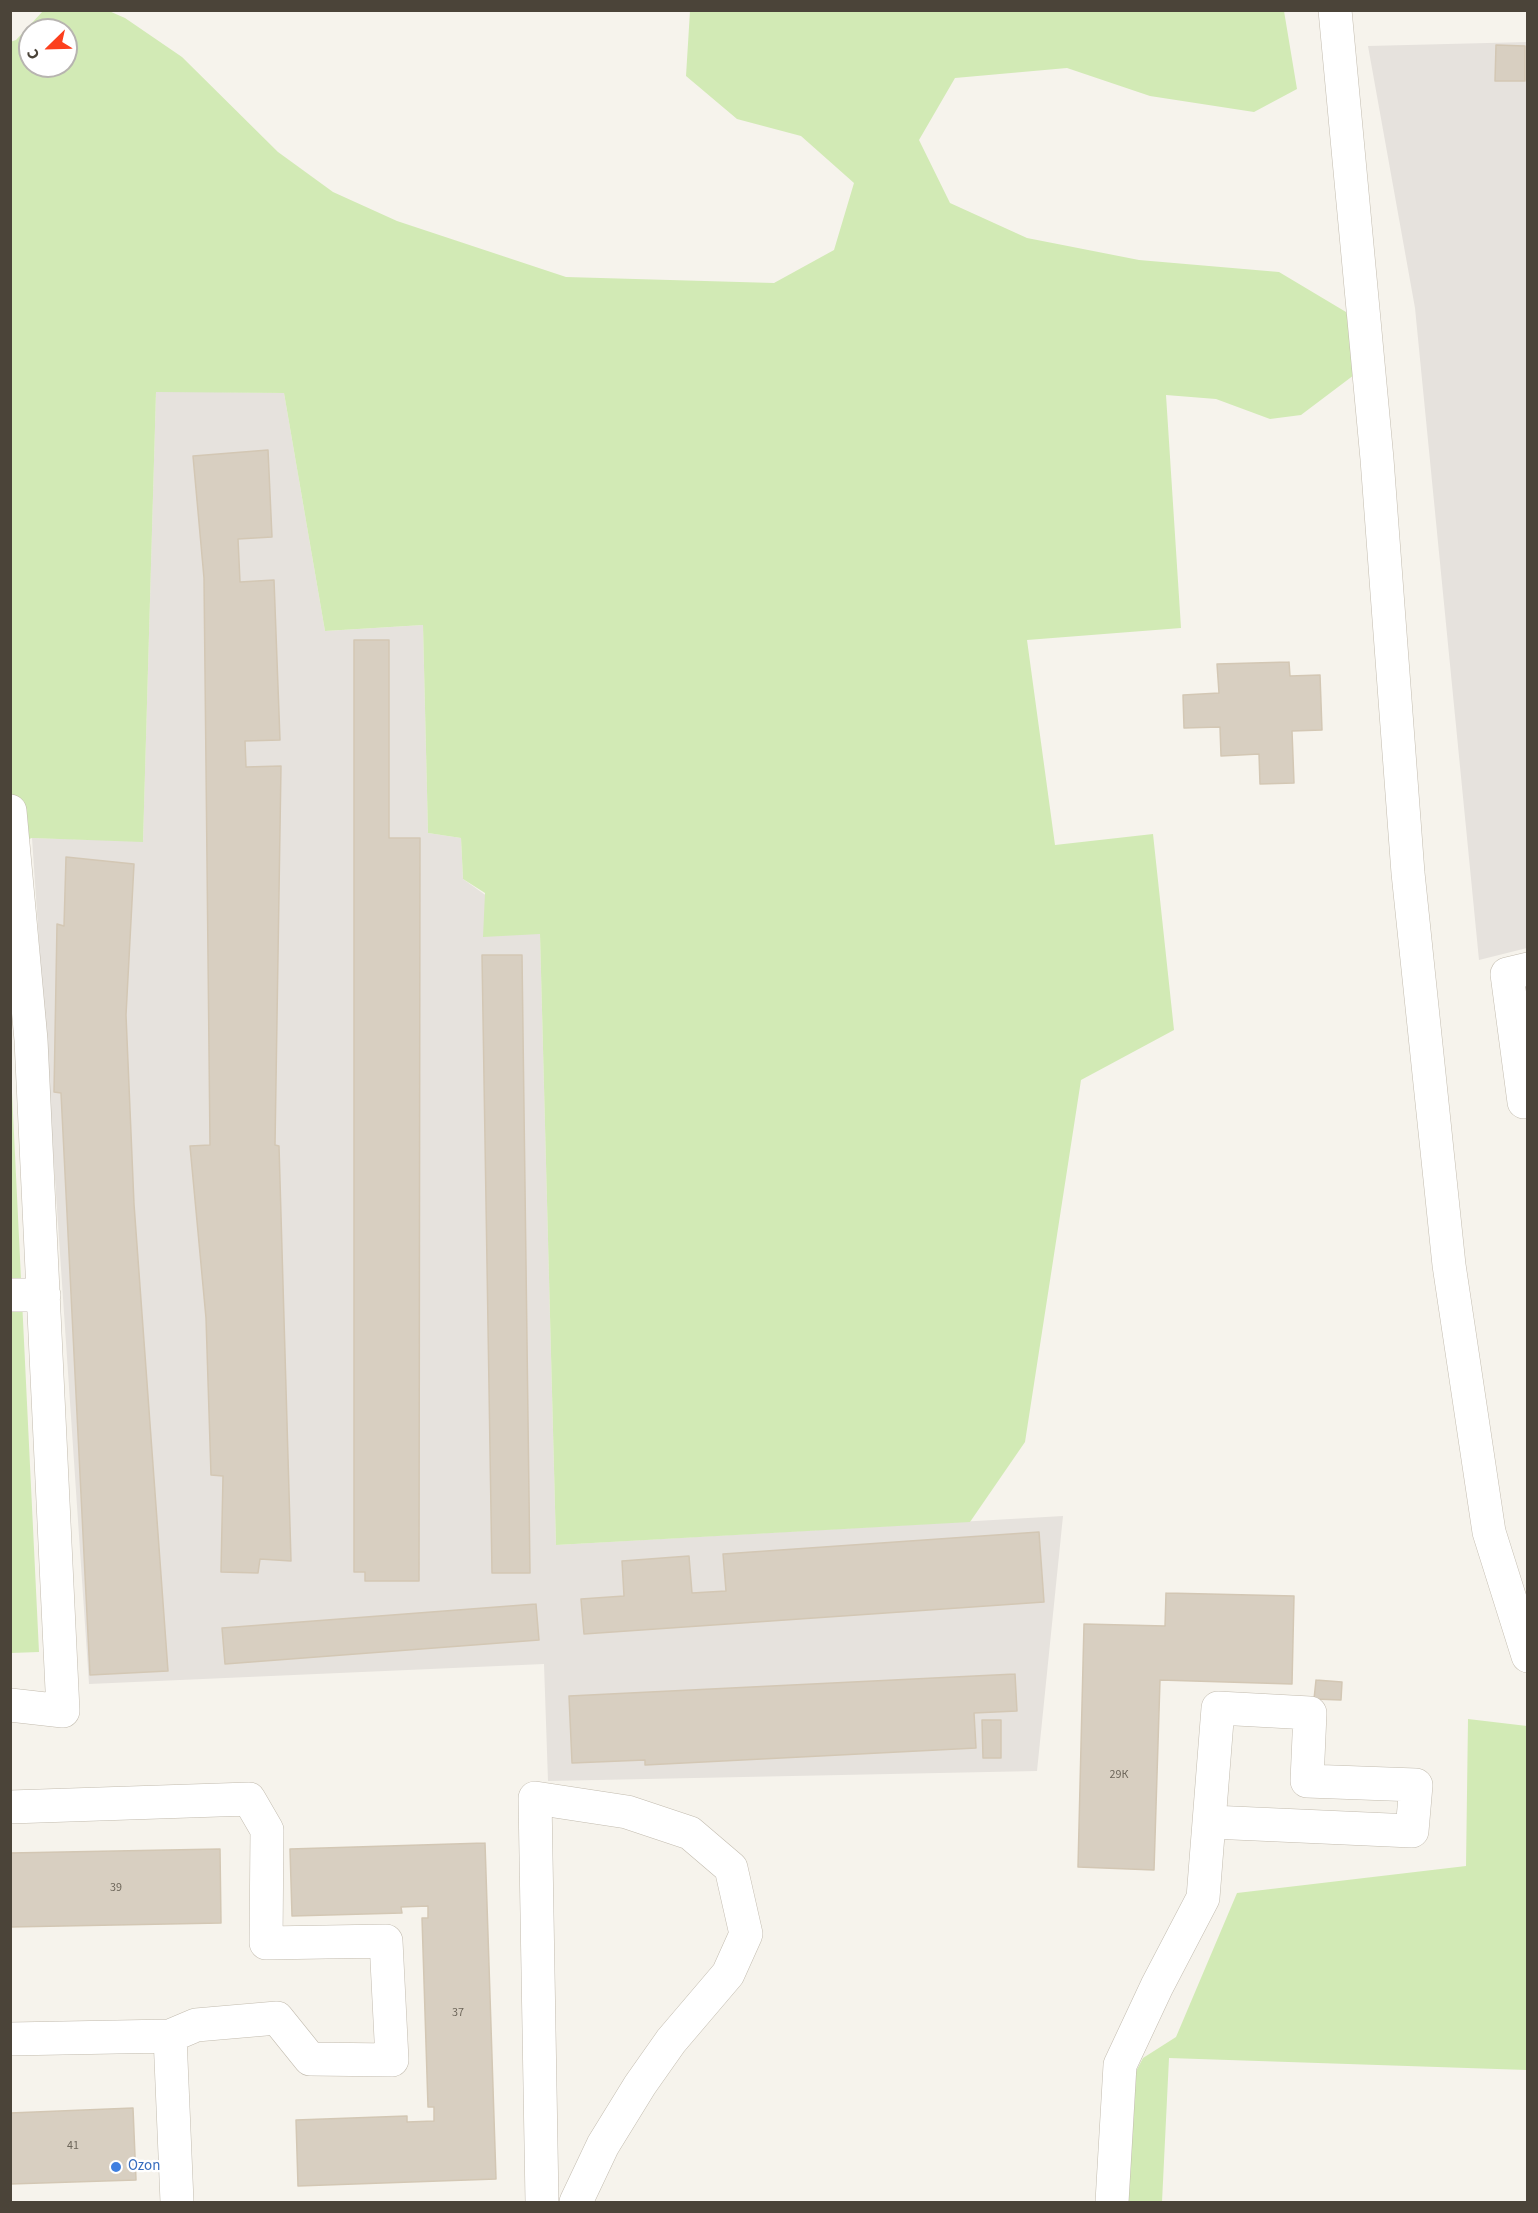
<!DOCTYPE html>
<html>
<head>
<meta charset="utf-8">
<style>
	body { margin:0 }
	#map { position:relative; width:1538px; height:2213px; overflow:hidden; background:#f6f3ec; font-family:"Source Sans 3",sans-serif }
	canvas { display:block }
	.frame { position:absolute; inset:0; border:12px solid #4b4439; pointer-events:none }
	.north { position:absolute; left:18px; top:18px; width:60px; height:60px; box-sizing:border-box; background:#fff; border:2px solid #b7b4b0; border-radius:50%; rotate:247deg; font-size:16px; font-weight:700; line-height:24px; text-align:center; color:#4b4439 }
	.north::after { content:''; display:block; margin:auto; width:21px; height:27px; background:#fc3f1d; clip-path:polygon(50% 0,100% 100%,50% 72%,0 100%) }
</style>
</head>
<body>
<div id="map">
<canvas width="1538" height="2213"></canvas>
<div class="frame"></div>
<div class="north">С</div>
</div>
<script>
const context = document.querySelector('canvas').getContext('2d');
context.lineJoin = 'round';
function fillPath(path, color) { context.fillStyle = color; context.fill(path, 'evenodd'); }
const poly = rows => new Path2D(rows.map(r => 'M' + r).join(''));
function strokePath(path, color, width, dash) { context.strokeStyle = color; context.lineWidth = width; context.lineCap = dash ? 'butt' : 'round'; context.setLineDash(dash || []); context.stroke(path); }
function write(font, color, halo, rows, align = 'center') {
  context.font = font + ' "Source Sans 3",sans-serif'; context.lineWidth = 4.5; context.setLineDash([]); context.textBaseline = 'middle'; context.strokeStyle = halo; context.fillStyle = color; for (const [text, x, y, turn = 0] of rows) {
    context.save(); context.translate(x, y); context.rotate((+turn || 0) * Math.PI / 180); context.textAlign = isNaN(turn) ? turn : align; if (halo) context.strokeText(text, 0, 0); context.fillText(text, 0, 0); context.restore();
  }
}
fillPath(poly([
	[1527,42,1527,948,1479,960,1415,308,1368,46],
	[156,391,284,393,325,631,423,625,428,833,461,838,463,879,540,934,556,1545,1063,1516,1037,1771,548,1781,544,1664,89,1684,32,838,143,841]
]), '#e6e2dd');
fillPath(poly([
	[43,11,109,11,125,18,182,57,278,152,333,192,397,221,566,277,774,283,834,250,854,183,801,136,737,119,686,76,690,11,1284,11,1297,89,1254,112,1150,96,1067,68,955,78,919,140,950,203,1027,238,1139,260,1279,272,1346,312,1356,342,1354,375,1301,415,1270,419,1216,399,1166,395,1181,628,1027,640,1055,845,1153,834,1174,1030,1081,1080,1025,1442,970,1522,556,1545,540,934,483,937,485,893,463,879,461,838,428,833,423,625,325,631,284,393,156,392,143,842,32,838,11,845,10,42,16,40],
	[30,30,66,30,66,66,30,66],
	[10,1051,39,1652,11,1653,10,1653],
	[1468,1719,1527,1726,1527,2070,1169,2058,1162,2202,1126,2202,1132,2079,1143,2058,1176,2037,1237,1893,1466,1866]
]), '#d2eab5');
const building = poly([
	[1496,45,1525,46,1525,81,1495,81,1496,45],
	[268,450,272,537,238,539,240,582,274,580,280,740,245,741,246,767,281,766,275,1145,279,1146,291,1561,260,1559,258,1573,221,1572,223,1476,211,1475,206,1318,190,1146,210,1145,204,578,193,456,268,450],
	[354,640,389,640,389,838,420,838,419,1581,365,1581,365,1572,354,1572,354,640],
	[1289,662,1290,676,1320,675,1322,730,1292,731,1294,783,1260,784,1259,754,1221,756,1220,727,1184,728,1183,695,1219,693,1217,664,1289,662],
	[66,857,134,864,126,1015,134,1204,168,1671,90,1675,61,1093,54,1092,57,924,64,926,66,857],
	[482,955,522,955,530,1573,492,1573,482,955],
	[1039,1532,1044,1602,584,1634,581,1599,624,1596,622,1561,689,1556,692,1593,726,1591,723,1554,1039,1532],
	[1166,1593,1294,1596,1292,1684,1160,1680,1154,1870,1078,1867,1084,1624,1165,1626,1166,1593],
	[536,1604,539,1640,225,1664,222,1628,536,1604],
	[1015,1674,1017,1711,974,1713,976,1748,645,1765,645,1760,572,1763,569,1696,1015,1674],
	[1316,1680,1342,1682,1341,1700,1314,1699,1316,1680],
	[982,1720,1001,1720,1001,1758,983,1758,982,1720],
	[485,1843,496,2179,298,2186,296,2120,407,2116,407,2122,434,2121,434,2107,428,2107,422,1918,428,1918,428,1906,401,1907,402,1913,292,1916,290,1849,485,1843],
	[220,1849,221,1923,10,1927,10,1853,220,1849],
	[133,2108,136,2180,10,2184,10,2113,133,2108]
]);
fillPath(building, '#d8cfc1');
strokePath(building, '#d3c7b4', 1.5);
const minor = poly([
	[1335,10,1377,459,1408,873,1449,1265,1489,1532,1528,1656],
	[10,811,31,1040,63,1711,10,1705],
	[1528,969,1507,974,1524,1102,1528,1102],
	[10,1295,44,1295],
	[10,1807,249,1799,267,1830,266,1943,386,1941,392,2060,310,2059,277,2018,196,2025,170,2036,177,2202],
	[10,2039,170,2036],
	[542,2202,535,1798,627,1812,690,1833,731,1868,746,1934,728,1974,671,2041,640,2085,603,2145,576,2202],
	[1112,2202,1120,2065,1157,1986,1203,1898,1218,1708,1310,1713,1307,1781,1416,1785,1412,1831,1211,1822]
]);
strokePath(minor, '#c2bbae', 34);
strokePath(minor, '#fff', 33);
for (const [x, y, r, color] of [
	[116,2167,6,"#3f7fe0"]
]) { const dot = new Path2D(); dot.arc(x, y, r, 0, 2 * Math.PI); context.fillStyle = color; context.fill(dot); strokePath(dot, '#fff', 2); }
write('12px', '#6e675b', null, [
	["29К",1119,1775],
	["39",116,1888],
	["37",458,2013],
	["41",73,2146]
]);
write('15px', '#366cbe', '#fff', [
	["Ozon",128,2167]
], 'left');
</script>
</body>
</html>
